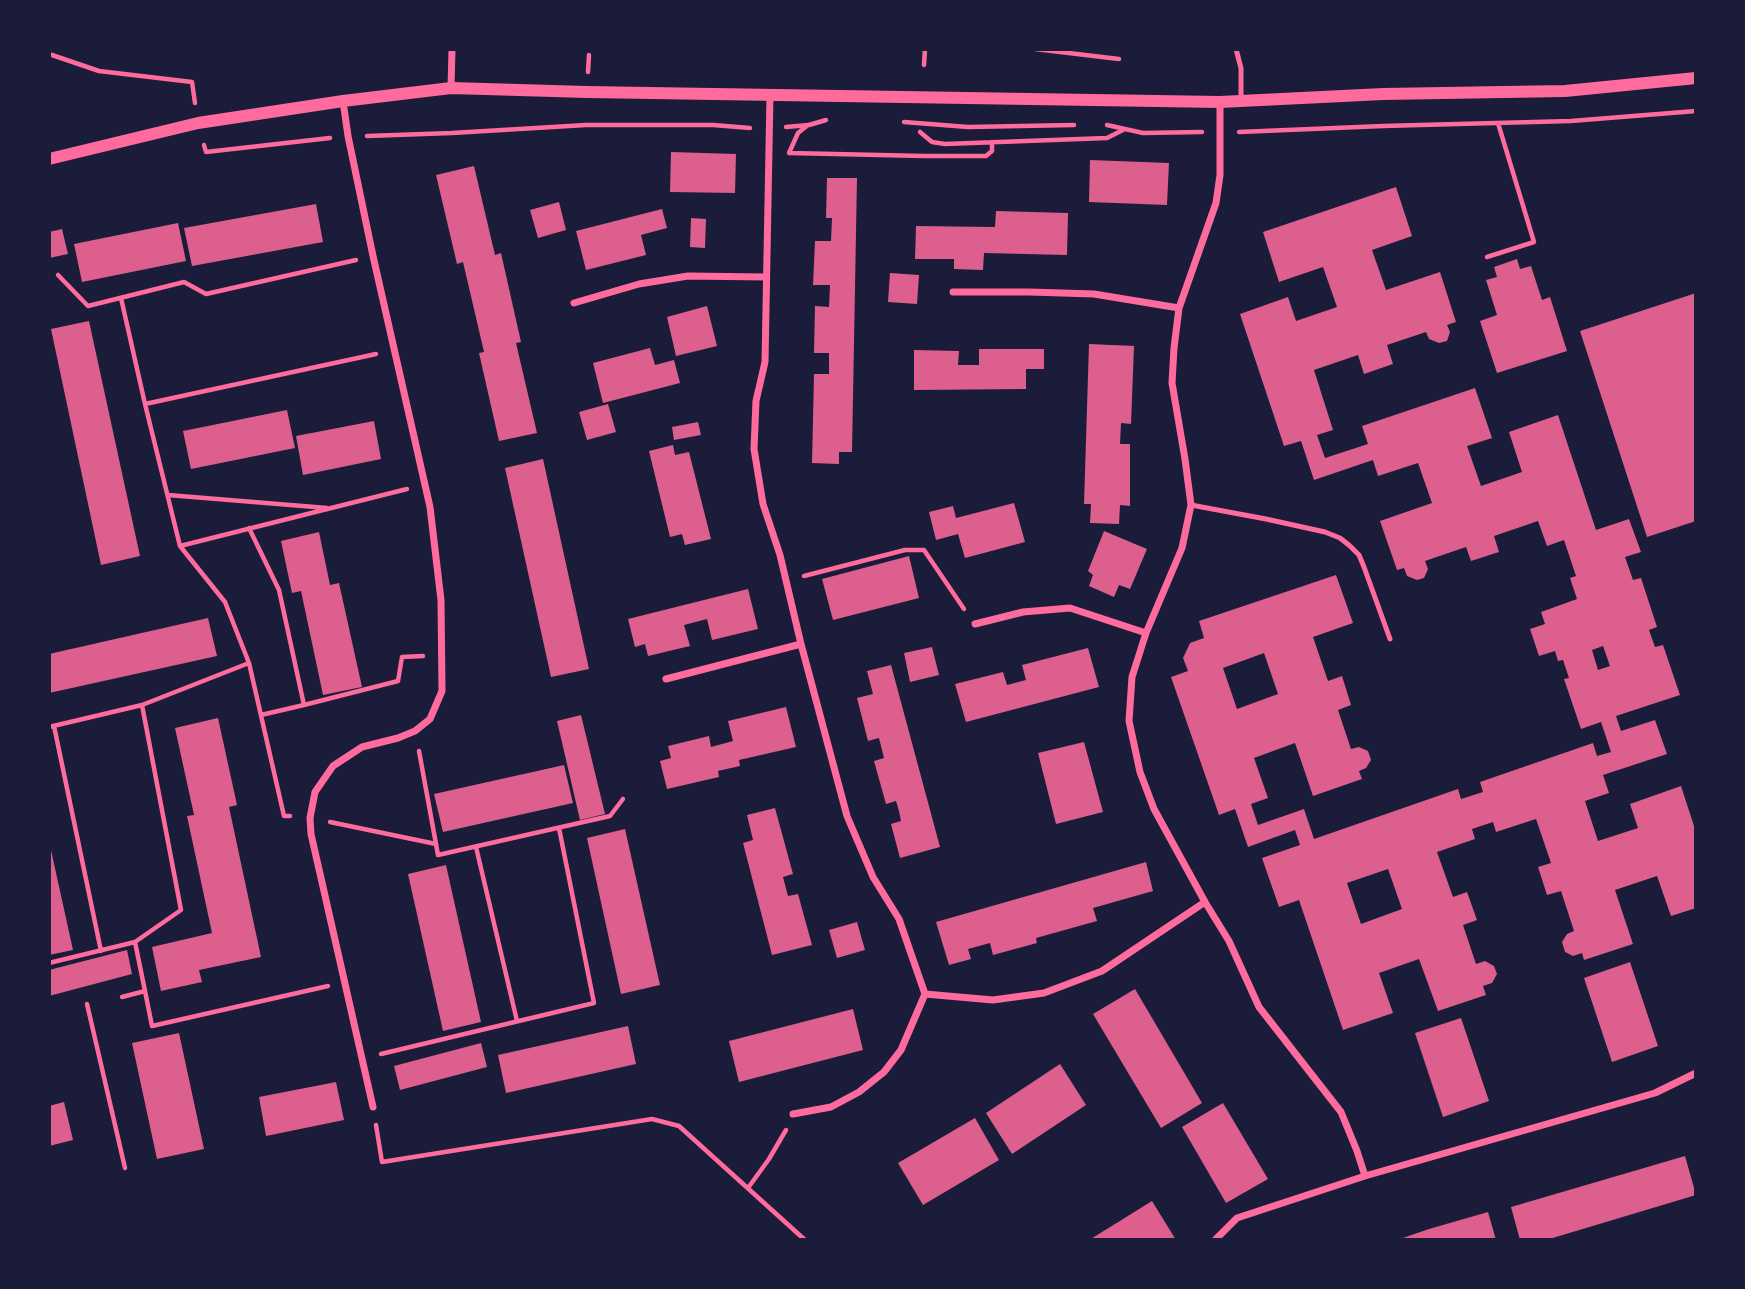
<!DOCTYPE html>
<html>
<head>
<meta charset="utf-8">
<style>
	body { margin:0 }
	#map { position:relative; width:1745px; height:1289px; overflow:hidden; background:#1b1b3a; font-family:Lato,sans-serif }
	canvas { display:block }
	.frame { position:absolute; inset:0; border:51px solid #1b1b3a; pointer-events:none }
</style>
</head>
<body>
<div id="map">
<canvas width="1745" height="1289"></canvas>
<div class="frame"></div>
</div>
<script>
const context = document.querySelector('canvas').getContext('2d');
context.lineJoin = 'round';
function fillPath(path, color) { context.fillStyle = color; context.fill(path, 'evenodd'); }
const poly = rows => new Path2D(rows.map(r => 'M' + r).join(''));
function strokePath(path, color, width, dash) { context.strokeStyle = color; context.lineWidth = width; context.lineCap = dash ? 'butt' : 'round'; context.setLineDash(dash || []); context.stroke(path); }
fillPath(poly([
	[671,152,736,154,735,193,670,192],
	[1090,160,1169,163,1167,205,1089,202],
	[474,166,495,255,501,253,521,342,516,343,537,433,499,441,479,353,484,352,463,262,457,264,436,175],
	[827,178,857,178,852,452,839,452,839,464,812,463,814,374,829,374,829,353,814,353,815,306,829,307,830,285,813,285,815,241,831,241,832,218,826,218],
	[1396,187,1412,236,1372,250,1386,290,1440,272,1456,322,1447,325,1450,332,1447,341,1439,343,1429,339,1426,332,1387,345,1393,364,1364,374,1358,355,1314,370,1333,430,1317,435,1325,458,1368,444,1362,426,1475,388,1492,438,1467,446,1481,486,1522,472,1509,432,1558,415,1596,530,1629,519,1641,552,1625,557,1633,580,1641,578,1657,627,1649,630,1655,647,1663,645,1680,695,1616,716,1621,731,1655,720,1667,754,1603,775,1609,793,1585,801,1598,841,1638,828,1630,804,1681,786,1696,832,1696,908,1671,916,1657,876,1615,890,1633,944,1584,960,1582,953,1573,956,1565,952,1562,942,1567,934,1574,931,1561,891,1547,895,1538,867,1551,863,1536,819,1496,832,1493,822,1472,829,1475,839,1437,852,1453,897,1467,892,1477,920,1463,925,1476,964,1485,961,1494,966,1497,974,1492,983,1483,986,1486,995,1438,1011,1419,959,1379,973,1393,1013,1343,1030,1299,900,1279,907,1262,858,1300,845,1295,830,1248,847,1235,809,1219,815,1171,677,1188,671,1183,658,1190,643,1204,638,1199,621,1336,575,1353,623,1313,637,1328,681,1342,676,1351,705,1338,710,1351,749,1359,747,1368,751,1371,760,1366,768,1359,771,1362,779,1313,796,1295,743,1254,758,1268,798,1251,804,1258,825,1304,809,1314,839,1458,789,1461,799,1483,792,1480,782,1593,743,1597,756,1611,752,1601,722,1581,729,1564,679,1569,678,1563,660,1558,661,1555,651,1539,656,1530,629,1545,624,1541,612,1577,599,1570,578,1576,576,1564,540,1547,546,1538,521,1494,536,1499,552,1471,561,1466,547,1425,561,1428,569,1424,578,1417,580,1407,576,1404,568,1397,570,1380,521,1432,503,1418,463,1378,476,1373,460,1314,480,1301,441,1284,446,1240,314,1288,297,1296,321,1337,307,1323,267,1279,282,1263,232],
	[1603,646,1610,666,1598,670,1592,650],
	[1264,653,1278,694,1237,709,1223,668],
	[1388,869,1402,909,1361,924,1347,883],
	[559,202,566,230,538,238,530,210],
	[316,204,323,242,192,266,184,228],
	[662,209,667,228,641,235,646,255,586,270,576,231],
	[996,211,1068,213,1067,255,984,253,983,270,954,269,954,259,915,259,916,226,995,227],
	[691,218,706,219,705,248,690,247],
	[178,223,186,261,82,282,74,244],
	[62,229,68,254,49,258,49,232],
	[1517,259,1520,269,1531,266,1542,300,1550,297,1567,351,1497,373,1480,321,1497,315,1486,280,1497,277,1494,267],
	[890,273,919,275,917,304,888,302],
	[1696,293,1696,521,1647,537,1580,331],
	[707,306,717,346,676,356,667,317],
	[89,321,140,556,101,565,51,329],
	[1089,344,1134,346,1131,424,1121,423,1120,444,1130,444,1130,506,1120,505,1119,524,1090,523,1091,504,1084,504],
	[650,348,655,365,674,360,680,383,603,403,593,363],
	[979,349,1044,349,1044,369,1026,369,1026,389,914,390,914,350,959,351,958,365,979,365],
	[608,404,616,432,587,440,579,412],
	[287,410,295,448,191,469,183,431],
	[374,421,381,459,303,475,296,436],
	[698,422,701,435,674,440,672,427],
	[673,445,675,455,689,452,711,539,685,545,682,534,670,537,649,451],
	[543,459,589,669,551,677,505,468],
	[1014,503,1025,542,965,558,958,534,936,540,929,512,953,506,956,518],
	[1104,531,1147,549,1130,589,1119,585,1114,597,1089,586,1093,575,1088,571],
	[319,532,330,585,339,583,362,687,323,695,301,591,292,593,281,541],
	[909,556,919,598,833,620,822,579],
	[748,589,758,629,712,640,707,619,684,625,690,646,648,656,645,644,635,647,628,619],
	[208,618,217,656,49,693,49,654],
	[932,647,939,675,910,682,904,653],
	[1088,648,1099,687,966,722,955,684,1003,672,1007,685,1026,680,1022,665],
	[891,665,940,847,900,858,891,824,901,821,899,811,896,801,886,804,874,761,884,758,879,738,868,741,857,698,873,694,867,671],
	[786,707,796,747,739,760,740,766,718,771,719,777,667,789,660,761,671,758,668,746,709,736,711,747,733,741,728,721],
	[581,715,605,814,580,820,557,721],
	[218,718,237,805,229,807,261,957,199,970,202,982,161,991,152,947,212,933,187,816,194,815,175,728],
	[1084,742,1103,812,1056,824,1038,753],
	[564,765,573,803,443,832,434,794],
	[775,808,793,874,783,877,788,896,798,894,812,945,772,955,743,843,753,840,747,815],
	[625,829,660,985,621,994,587,838],
	[49,841,73,950,49,955],
	[1146,862,1153,891,1093,908,1097,921,1036,938,1037,943,993,955,990,943,968,949,971,959,949,965,936,922],
	[446,865,481,1022,443,1031,408,874],
	[857,922,865,950,837,958,829,930],
	[127,950,132,974,49,996,49,970],
	[1630,962,1658,1046,1612,1062,1584,978],
	[1135,989,1202,1103,1161,1128,1093,1014],
	[853,1009,863,1050,739,1082,729,1041],
	[1461,1018,1489,1101,1443,1117,1415,1033],
	[628,1026,636,1064,506,1093,498,1055],
	[179,1033,204,1149,157,1159,132,1043],
	[481,1043,487,1067,400,1090,394,1066],
	[1060,1064,1086,1105,1012,1154,986,1113],
	[336,1082,344,1120,266,1136,259,1097],
	[64,1102,73,1140,49,1146,49,1106],
	[1223,1103,1268,1179,1226,1203,1182,1127],
	[975,1118,999,1160,923,1205,898,1163],
	[1685,1156,1696,1195,1546,1240,1520,1240,1511,1207],
	[1152,1201,1176,1240,1089,1240,1115,1224],
	[1488,1212,1496,1240,1397,1240,1429,1229]
]), '#dd5f8e');
strokePath(poly([
	[1035,49,1119,59],
	[49,54,99,71,192,82,195,103],
	[924,65,925,49],
	[588,72,589,55],
	[904,122,968,127,1074,125],
	[808,125,798,133,789,153,924,156,986,156,992,151,992,142],
	[1107,125,1143,133,1202,132],
	[786,127,809,125,826,120],
	[920,132,932,142,945,144,1107,138,1123,130],
	[1239,132,1383,126,1571,121,1696,111],
	[367,136,452,133,586,125,713,125,750,128],
	[204,145,206,152,330,138],
	[1487,257,1534,242,1498,123],
	[58,275,88,306,184,282,206,294,356,260],
	[121,298,145,404,180,546,407,489],
	[145,404,376,354],
	[168,495,327,508],
	[249,528,279,590,304,705,398,681,402,657,423,656],
	[180,546,225,602,249,663,284,816,290,816],
	[804,576,905,550,924,550,964,609],
	[261,715,304,705],
	[54,726,101,951],
	[49,727,142,705,249,663],
	[419,751,438,855,610,816,623,799],
	[330,822,436,844],
	[476,847,517,1021],
	[49,963,135,942,181,910,142,705],
	[145,991,152,1026,328,986],
	[122,997,145,991,135,942],
	[87,1004,125,1168],
	[381,1054,594,1003,559,828],
	[376,1125,382,1162,652,1119,679,1126,805,1240],
	[748,1188,769,1159,786,1130]
]), '#ff6b9d', 4.5);
strokePath(poly([
	[1236,49,1241,68,1241,101],
	[1191,505,1266,519,1325,532,1340,538,1350,546,1359,555,1364,567,1390,639]
]), '#ff6b9d', 5);
strokePath(poly([
	[451,88,452,49],
	[770,95,765,362,756,401,754,449,763,504,780,555,801,644,847,816,873,877,899,919,925,994,901,1050,884,1072,859,1092,831,1107,793,1114],
	[343,101,348,136,373,256,430,507,441,600,442,691,430,719,415,731,398,738,362,747,333,766,315,792,310,818,311,834,373,1107],
	[1220,102,1220,175,1216,203,1179,308,1174,348,1172,383,1185,459,1191,505,1182,548,1146,633,1132,677,1129,721,1140,772,1154,809,1205,902,1229,941,1259,1007,1341,1112,1357,1151,1365,1176],
	[953,292,1029,292,1094,294,1179,308],
	[574,303,639,284,688,276,766,277],
	[975,624,1023,612,1070,608,1146,633],
	[666,679,801,644],
	[925,994,993,1000,1044,993,1102,971,1205,902],
	[1215,1240,1237,1218,1365,1176,1655,1093,1696,1073]
]), '#ff6b9d', 7);
strokePath(poly([
	[49,159,198,123,343,101,451,88,587,92,1220,102,1383,94,1565,91,1696,78]
]), '#ff6b9d', 12);
</script>
</body>
</html>
